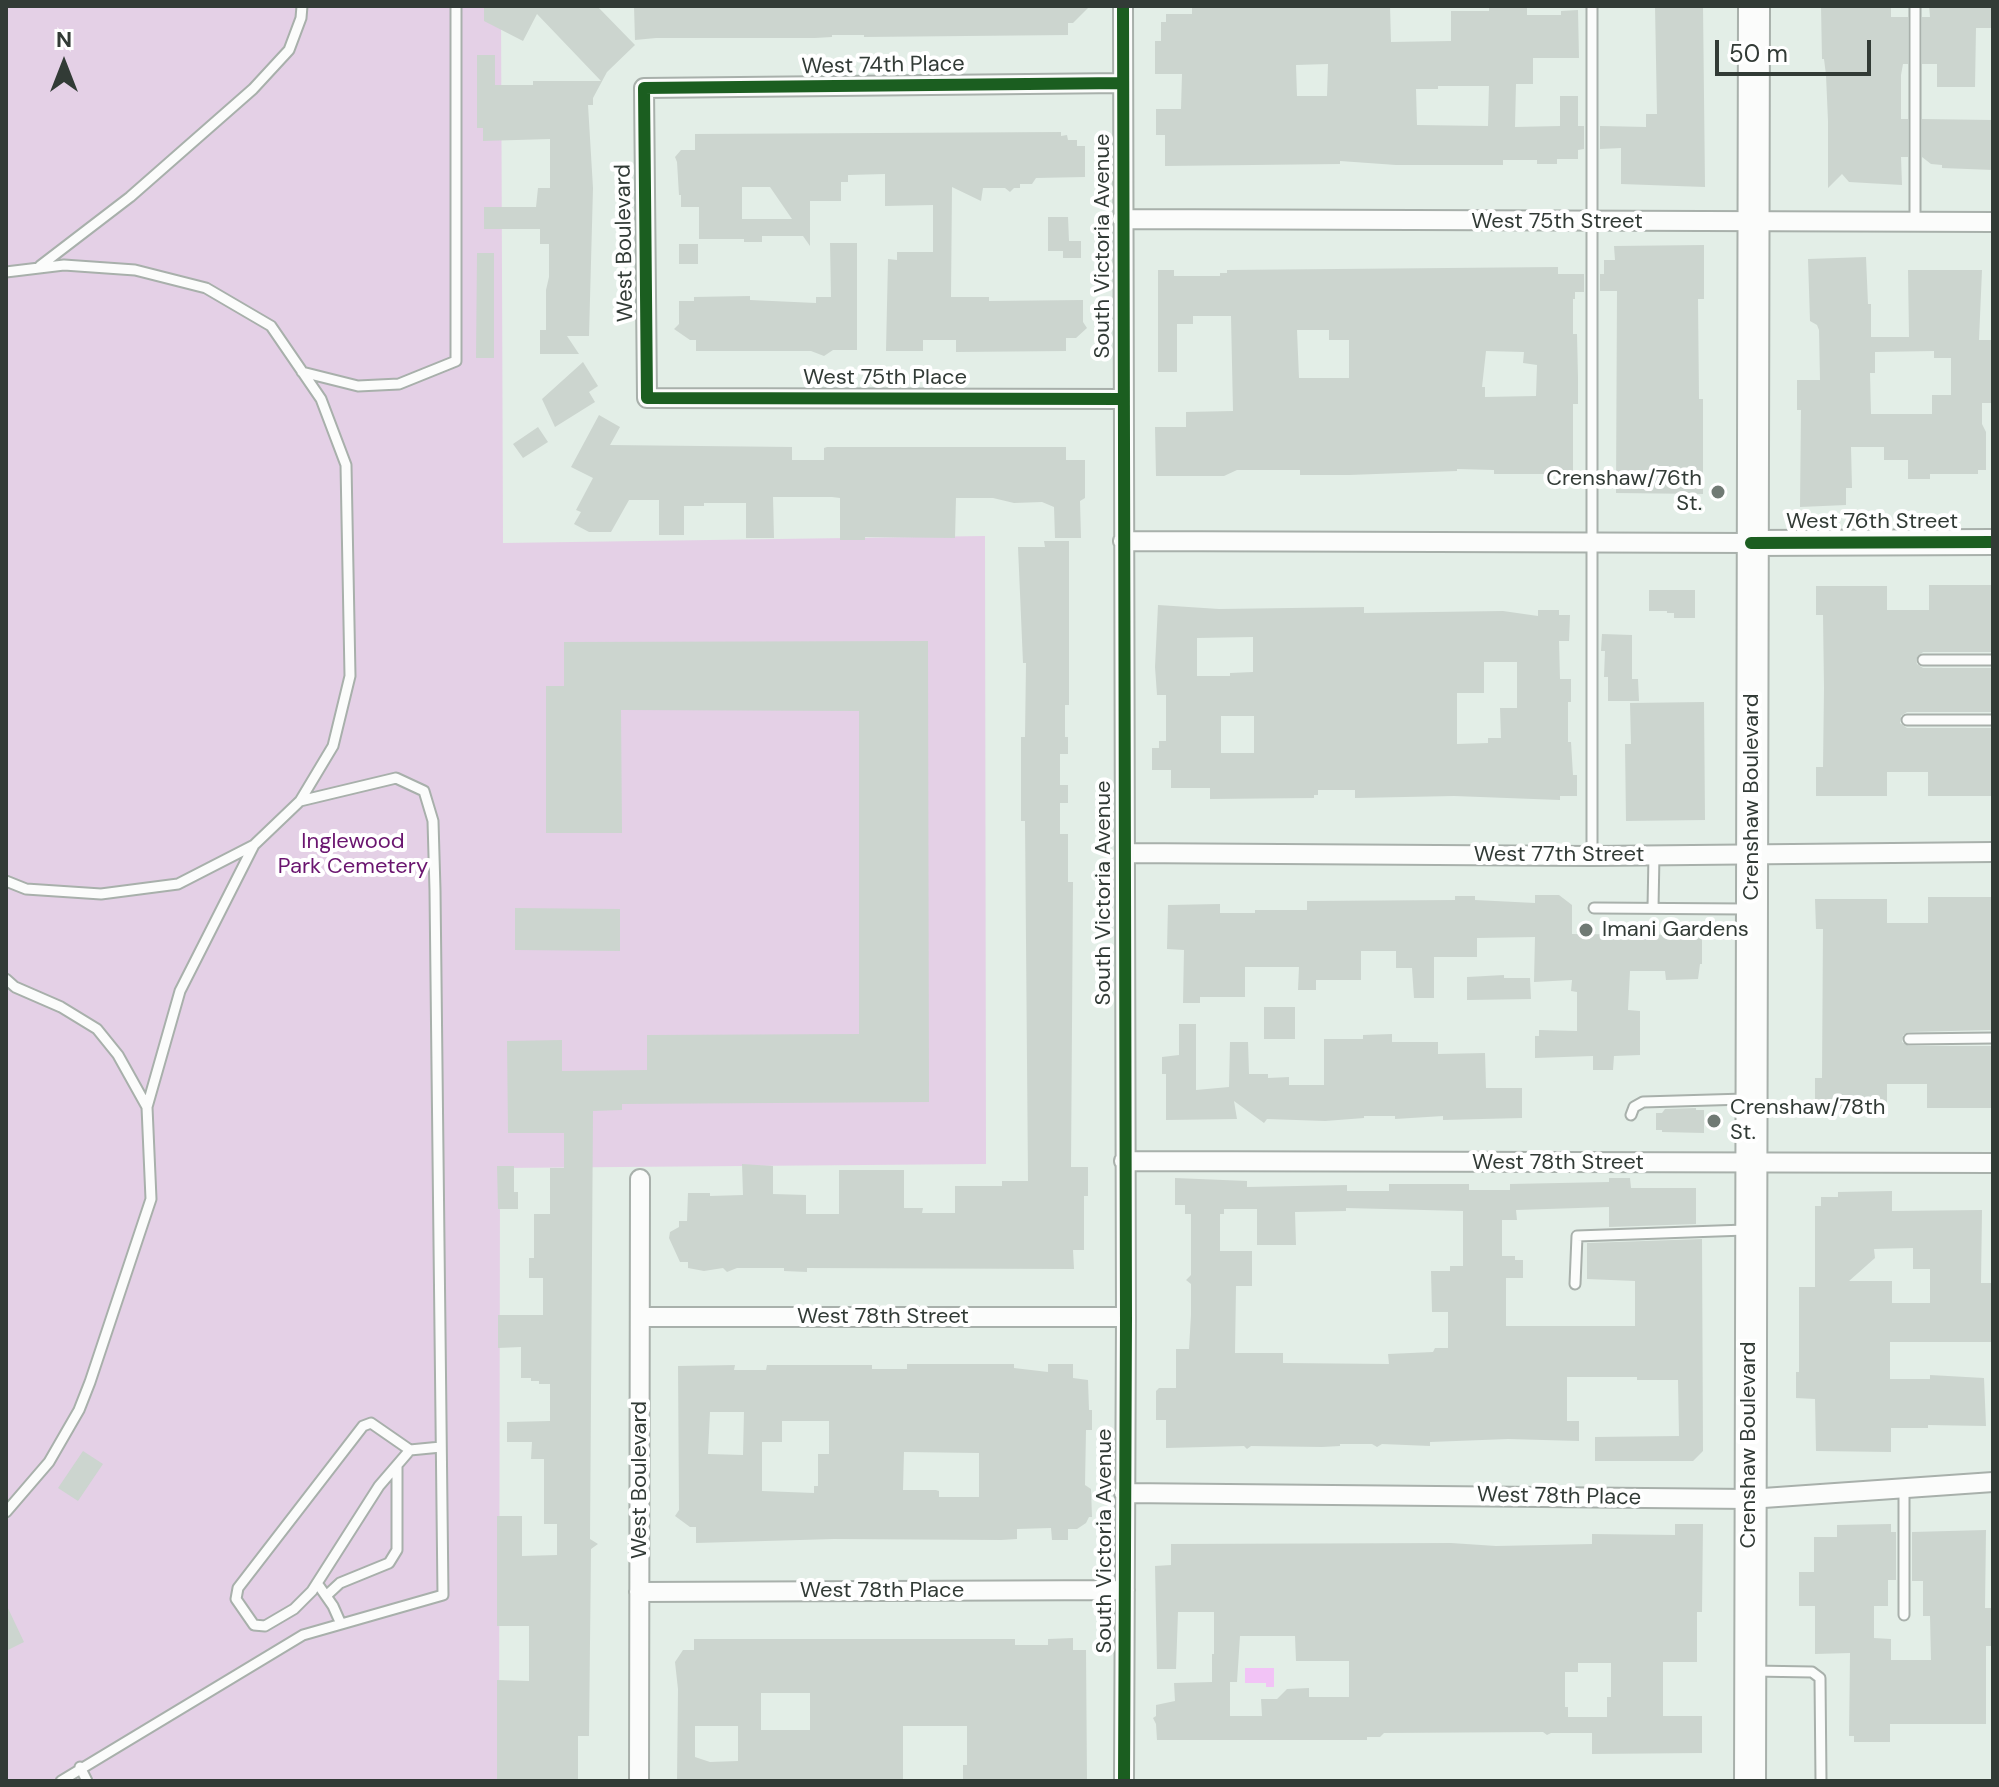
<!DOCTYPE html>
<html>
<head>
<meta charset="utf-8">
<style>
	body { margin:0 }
	#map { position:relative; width:1999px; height:1787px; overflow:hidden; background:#e3eee7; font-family:"DM Sans",sans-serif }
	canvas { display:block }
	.frame { position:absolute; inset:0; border:8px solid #323b36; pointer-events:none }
	.north { position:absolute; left:24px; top:24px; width:80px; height:80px; -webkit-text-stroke:6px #fff; paint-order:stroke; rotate:0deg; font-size:22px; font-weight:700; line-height:32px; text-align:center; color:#323b36 }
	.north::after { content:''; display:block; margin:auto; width:28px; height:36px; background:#323b36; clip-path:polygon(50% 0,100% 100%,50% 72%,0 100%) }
	.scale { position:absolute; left:1715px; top:40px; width:156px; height:36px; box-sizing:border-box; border:4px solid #323b36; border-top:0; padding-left:10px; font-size:24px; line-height:28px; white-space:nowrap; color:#323b36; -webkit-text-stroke:6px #fff; paint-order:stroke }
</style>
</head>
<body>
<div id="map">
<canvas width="1999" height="1787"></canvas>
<div class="frame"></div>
<div class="north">N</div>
<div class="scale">50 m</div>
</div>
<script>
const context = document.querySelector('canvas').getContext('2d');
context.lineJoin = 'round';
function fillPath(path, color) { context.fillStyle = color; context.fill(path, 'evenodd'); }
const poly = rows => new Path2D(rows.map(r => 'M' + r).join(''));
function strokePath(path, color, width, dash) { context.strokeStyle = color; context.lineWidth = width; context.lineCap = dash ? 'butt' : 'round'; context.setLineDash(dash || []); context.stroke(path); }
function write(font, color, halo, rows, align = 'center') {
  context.font = font + ' "DM Sans",sans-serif'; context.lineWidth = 8; context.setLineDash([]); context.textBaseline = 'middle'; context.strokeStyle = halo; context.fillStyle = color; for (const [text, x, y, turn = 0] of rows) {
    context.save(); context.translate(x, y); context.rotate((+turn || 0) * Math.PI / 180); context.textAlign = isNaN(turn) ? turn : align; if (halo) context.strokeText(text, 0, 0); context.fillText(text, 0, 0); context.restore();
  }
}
fillPath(poly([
	[6,6,501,6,503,543,985,536,986,1164,500,1168,499,1781,6,1781]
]), '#e4d0e6');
fillPath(poly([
	[1245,1668,1274,1668,1274,1687,1266,1687,1266,1683,1245,1683]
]), '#f2c3f6');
fillPath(poly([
	[484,6,597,6,635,45,607,72,593,98,593,105,588,105,593,188,589,336,567,336,579,354,540,354,540,330,546,330,546,290,549,277,549,244,540,244,540,229,484,229,484,207,536,207,538,188,550,188,550,139,483,141,483,128,477,128,477,55,495,55,495,85,533,85,533,81,601,81,537,14,523,41,484,21],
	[634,6,1090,6,1073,23,1068,23,1068,35,864,37,864,35,832,35,832,37,815,38,656,38,635,40],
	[1192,6,1390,6,1391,42,1451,41,1451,11,1489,11,1489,6,1527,6,1527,15,1561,15,1561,11,1578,10,1579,58,1533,58,1533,84,1516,84,1515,127,1560,126,1560,96,1578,96,1578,126,1584,126,1584,149,1578,150,1578,159,1557,159,1557,164,1537,164,1537,160,1503,160,1503,165,1396,165,1340,161,1340,164,1165,166,1165,135,1156,135,1156,109,1181,109,1182,74,1155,74,1155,41,1161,41,1161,22,1166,22,1166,14,1192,14],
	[1328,64,1327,96,1297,96,1296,65],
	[1438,86,1489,86,1488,126,1417,125,1416,89,1438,89],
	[1655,6,1703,6,1705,187,1621,184,1621,148,1600,149,1600,126,1646,127,1646,114,1657,114],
	[1821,6,1891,6,1891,17,1908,17,1908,64,1903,64,1901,75,1901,119,1908,119,1908,157,1901,157,1902,185,1849,182,1842,174,1828,188,1828,121,1826,75,1824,59,1822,59],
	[1929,6,1993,6,1993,28,1976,28,1975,87,1937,87,1937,64,1922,64,1922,17,1930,17],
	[1922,119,1993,120,1993,170,1942,168,1942,165,1931,164,1922,157],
	[1061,132,1061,136,1067,135,1068,140,1077,140,1077,146,1085,146,1085,177,1036,178,1032,184,1020,184,1020,188,1014,188,1010,192,1005,188,983,188,981,201,952,187,951,297,989,297,989,301,1083,300,1083,322,1087,328,1076,338,1066,338,1066,351,956,352,956,340,923,340,923,351,886,351,888,259,897,260,897,252,933,252,933,205,885,206,885,174,848,175,848,182,841,182,841,201,810,201,810,246,803,236,762,236,762,242,744,242,744,239,699,239,699,207,681,207,681,195,679,195,677,162,675,157,681,150,695,150,695,134],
	[742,187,770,187,792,219,742,219],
	[1048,217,1068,217,1069,241,1081,241,1081,258,1063,258,1063,251,1048,251],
	[830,243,857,243,857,350,833,350,824,356,811,351,696,351,696,340,690,340,674,329,679,324,679,301,694,301,694,297,750,296,750,300,816,303,816,297,831,297],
	[679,244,698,244,698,264,679,264],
	[1704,245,1704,299,1698,299,1699,399,1703,399,1703,494,1616,493,1617,291,1600,291,1600,274,1604,274,1604,260,1615,260,1614,246],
	[477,253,494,253,494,358,476,358],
	[1866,257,1868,304,1871,304,1871,337,1909,337,1908,270,1982,270,1979,340,1993,340,1993,403,1982,403,1982,424,1986,432,1986,470,1978,470,1978,474,1930,474,1930,479,1908,479,1908,460,1884,460,1884,447,1851,447,1852,488,1846,488,1846,505,1800,507,1801,410,1797,410,1797,380,1820,380,1819,330,1817,325,1810,321,1808,259],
	[1934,351,1934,358,1951,358,1951,395,1932,395,1932,414,1871,414,1870,373,1875,373,1875,352],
	[1558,267,1558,274,1584,274,1584,292,1575,292,1575,299,1573,299,1573,334,1577,334,1578,378,1578,404,1573,404,1573,474,1494,474,1494,470,1457,469,1457,471,1349,475,1300,475,1300,470,1237,470,1224,476,1156,476,1155,427,1186,427,1186,412,1233,411,1231,316,1193,316,1193,324,1177,324,1177,372,1158,372,1158,270,1174,270,1174,276,1220,276,1220,273,1227,273,1227,270],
	[1297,330,1329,330,1329,340,1349,340,1349,378,1299,378],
	[1486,351,1524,352,1523,363,1537,365,1536,396,1485,397,1485,387,1482,387],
	[583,362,598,386,589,392,595,402,555,427,542,399],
	[599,415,620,427,610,445,792,447,792,460,824,460,824,448,827,447,1066,447,1066,460,1085,460,1085,498,1080,501,1081,538,1055,538,1054,507,1042,502,1014,503,993,498,956,498,955,538,865,537,865,540,840,540,840,498,832,497,773,497,774,538,746,538,746,503,704,503,704,506,684,506,684,535,659,535,659,500,629,500,611,532,589,532,574,524,581,512,576,510,593,478,571,467],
	[538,427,548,442,523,458,513,444],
	[1044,541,1069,541,1069,705,1065,705,1065,737,1068,737,1068,754,1060,754,1060,785,1068,785,1068,803,1060,803,1060,834,1068,834,1068,882,1073,882,1071,1167,1088,1167,1088,1196,1084,1196,1084,1250,1073,1250,1074,1269,807,1268,807,1272,784,1271,784,1268,737,1268,727,1272,723,1268,704,1271,688,1268,688,1262,680,1262,669,1238,670,1232,679,1227,679,1221,687,1221,688,1193,710,1193,710,1196,743,1195,742,1164,773,1166,773,1194,806,1195,806,1214,839,1214,839,1170,904,1170,904,1208,923,1208,922,1213,955,1213,955,1186,1002,1186,1002,1181,1028,1181,1025,821,1021,821,1021,737,1025,737,1026,663,1023,663,1018,547,1045,547],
	[1929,585,1993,585,1993,652,1923,652,1916,659,1917,664,1923,668,1993,668,1993,712,1907,712,1901,716,1900,723,1907,728,1993,728,1993,796,1928,796,1928,772,1887,772,1887,796,1816,796,1816,767,1823,767,1824,688,1823,615,1816,615,1816,586,1887,586,1887,610,1929,610],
	[1649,590,1695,590,1695,618,1674,618,1674,613,1667,613,1667,611,1649,611],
	[1158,605,1219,609,1364,607,1364,613,1503,611,1538,616,1538,610,1559,610,1559,615,1570,615,1569,641,1559,641,1560,679,1571,679,1571,702,1568,702,1568,742,1571,742,1573,775,1577,775,1577,796,1560,796,1560,800,1454,796,1355,798,1355,790,1318,790,1318,795,1314,795,1314,798,1210,799,1210,788,1171,788,1171,770,1152,770,1152,748,1159,748,1159,741,1166,741,1166,695,1157,695,1155,667],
	[1253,637,1253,672,1230,673,1230,676,1197,676,1197,638],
	[1484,662,1517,662,1517,708,1500,708,1501,738,1488,738,1488,743,1457,744,1457,693,1484,693],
	[1221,716,1254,716,1254,753,1221,753],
	[1602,634,1632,635,1632,679,1638,679,1639,701,1608,701,1608,677,1604,677,1605,651,1601,651],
	[928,641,929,1102,622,1104,622,1110,593,1111,590,1539,598,1544,591,1549,589,1736,578,1736,578,1781,497,1781,497,1680,529,1681,529,1626,497,1626,497,1516,522,1516,522,1556,557,1555,557,1524,544,1524,544,1459,531,1459,532,1442,507,1442,507,1422,550,1421,550,1384,539,1384,539,1381,531,1381,531,1378,521,1378,521,1347,498,1348,498,1315,543,1315,543,1278,529,1278,529,1258,534,1258,534,1214,550,1214,550,1168,564,1168,564,1133,508,1133,507,1041,562,1040,562,1071,647,1070,647,1035,859,1034,859,711,621,710,622,833,546,833,546,686,564,686,564,642],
	[1704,702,1705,820,1626,821,1625,744,1631,744,1630,703],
	[1535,895,1559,895,1572,905,1572,934,1702,935,1702,964,1700,964,1698,979,1666,980,1665,971,1630,971,1628,1010,1640,1011,1640,1055,1614,1056,1613,1070,1593,1070,1593,1056,1535,1058,1535,1036,1539,1036,1539,1030,1577,1031,1577,992,1571,991,1572,980,1534,982,1535,937,1477,938,1477,957,1434,957,1434,998,1414,998,1412,968,1396,968,1396,951,1361,951,1361,980,1316,980,1316,990,1298,990,1299,967,1245,967,1245,997,1200,997,1200,1003,1183,1003,1184,950,1167,949,1168,905,1220,904,1220,913,1255,913,1255,910,1307,910,1307,901,1455,900,1455,896,1475,896,1475,900,1535,903],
	[1928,897,1993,897,1992,1030,1909,1032,1903,1035,1902,1042,1909,1046,1992,1046,1993,1108,1927,1108,1927,1084,1887,1084,1887,1109,1815,1109,1815,1078,1822,1078,1823,929,1816,929,1815,899,1887,899,1887,923,1928,923],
	[515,908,620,909,620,951,515,950],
	[1504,975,1504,978,1530,978,1531,999,1467,1000,1467,977],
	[1264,1007,1295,1007,1295,1039,1264,1039],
	[1179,1024,1196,1024,1196,1090,1229,1087,1230,1042,1248,1042,1249,1074,1268,1074,1268,1078,1289,1077,1289,1085,1324,1085,1324,1039,1363,1039,1363,1035,1392,1034,1392,1042,1438,1042,1438,1054,1485,1053,1486,1088,1522,1088,1522,1118,1443,1120,1443,1116,1395,1119,1395,1116,1364,1116,1364,1118,1325,1121,1267,1119,1264,1123,1234,1101,1237,1119,1166,1120,1166,1074,1162,1074,1162,1057,1179,1055],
	[1696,1108,1696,1110,1704,1110,1704,1133,1662,1132,1662,1130,1656,1130,1656,1113,1662,1113,1665,1109],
	[497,1166,514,1166,514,1192,518,1192,518,1209,498,1209],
	[1175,1178,1247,1181,1247,1187,1347,1185,1347,1191,1389,1191,1389,1184,1469,1184,1469,1190,1510,1190,1510,1184,1609,1182,1609,1178,1630,1178,1631,1188,1696,1188,1696,1224,1609,1227,1609,1207,1516,1210,1517,1220,1502,1220,1502,1256,1515,1256,1515,1260,1523,1260,1523,1278,1506,1278,1506,1326,1635,1326,1635,1281,1587,1279,1587,1243,1702,1239,1703,1451,1693,1461,1595,1461,1595,1437,1679,1436,1678,1380,1637,1380,1637,1377,1567,1377,1567,1421,1579,1421,1579,1441,1508,1439,1430,1442,1430,1446,1382,1444,1377,1447,1372,1444,1340,1444,1340,1446,1322,1447,1251,1446,1247,1449,1244,1446,1166,1448,1166,1420,1156,1420,1156,1391,1159,1388,1176,1388,1176,1349,1189,1349,1191,1315,1191,1284,1186,1280,1191,1275,1191,1214,1185,1214,1185,1205,1175,1205],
	[1346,1208,1463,1211,1463,1266,1450,1266,1450,1271,1431,1271,1432,1312,1448,1312,1448,1348,1435,1348,1433,1352,1388,1354,1389,1364,1283,1363,1283,1353,1235,1353,1236,1286,1252,1286,1252,1251,1220,1251,1220,1214,1224,1214,1224,1209,1257,1209,1257,1245,1296,1245,1295,1212,1346,1211],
	[1892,1191,1892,1211,1982,1210,1981,1283,1993,1283,1992,1342,1890,1342,1890,1379,1930,1379,1930,1375,1984,1378,1986,1426,1928,1425,1928,1428,1891,1428,1891,1452,1816,1451,1815,1399,1796,1398,1796,1372,1799,1372,1799,1287,1815,1287,1815,1206,1821,1206,1821,1197,1838,1197,1838,1192],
	[1913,1248,1913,1269,1930,1269,1930,1303,1892,1303,1892,1281,1849,1281,1875,1258,1874,1249],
	[907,1364,1014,1364,1014,1368,1048,1372,1048,1364,1073,1364,1073,1378,1088,1380,1089,1410,1092,1410,1092,1430,1086,1430,1085,1485,1091,1489,1092,1517,1089,1517,1086,1523,1077,1529,1068,1529,1068,1540,1052,1540,1051,1528,1017,1529,1017,1539,1001,1540,834,1539,696,1543,696,1527,690,1527,675,1516,679,1510,678,1366,735,1365,734,1370,766,1370,767,1365,872,1365,872,1369,907,1369],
	[710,1412,744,1412,743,1455,708,1454],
	[782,1421,829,1421,829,1454,818,1454,818,1486,814,1486,814,1493,762,1491,762,1442,782,1442],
	[904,1452,979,1453,979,1497,939,1497,939,1491,936,1490,903,1490],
	[83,1451,103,1464,78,1501,58,1488],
	[1675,1524,1703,1524,1702,1612,1697,1612,1697,1662,1663,1662,1663,1716,1702,1716,1702,1753,1592,1754,1592,1733,1551,1733,1547,1735,1543,1732,1384,1733,1380,1737,1367,1737,1367,1740,1157,1740,1156,1724,1153,1718,1156,1716,1156,1705,1175,1701,1174,1683,1212,1682,1212,1654,1214,1654,1214,1612,1178,1612,1176,1669,1157,1669,1155,1566,1171,1565,1171,1544,1451,1543,1496,1546,1592,1544,1592,1534,1675,1535],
	[1240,1636,1295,1636,1296,1661,1349,1661,1349,1697,1309,1697,1309,1688,1287,1689,1277,1699,1261,1699,1262,1716,1230,1716,1230,1682,1237,1682],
	[1578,1663,1611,1663,1611,1697,1607,1697,1607,1717,1568,1717,1568,1707,1565,1707,1565,1672,1578,1672],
	[1891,1524,1891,1532,1896,1532,1896,1580,1888,1580,1888,1606,1874,1606,1874,1638,1891,1639,1891,1660,1931,1660,1930,1616,1923,1616,1923,1581,1912,1581,1912,1532,1986,1530,1985,1608,1993,1608,1993,1646,1986,1646,1986,1724,1890,1724,1890,1742,1854,1742,1854,1736,1849,1736,1850,1653,1815,1654,1815,1606,1799,1606,1799,1572,1814,1572,1814,1537,1837,1537,1837,1525],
	[6,1604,24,1642,6,1651],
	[1073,1638,1073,1650,1086,1650,1087,1781,963,1781,963,1765,967,1765,967,1726,903,1726,903,1781,677,1781,678,1689,675,1662,683,1650,694,1650,694,1639,1015,1639,1015,1645,1048,1645,1048,1639],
	[761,1693,810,1693,810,1730,761,1730],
	[695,1726,738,1726,738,1761,710,1762,695,1757]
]), '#ccd5cf');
const service = poly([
	[1592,6,1592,856],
	[1915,6,1915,222],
	[40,266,130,197,253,89,289,50,301,18,302,6],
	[6,272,64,265,135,270,206,288,271,326,321,399,346,465,350,676,333,746,300,801],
	[302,372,358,386,399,384,456,361,456,6],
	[1923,660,1993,660],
	[1907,720,1993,720],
	[6,881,26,889,101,894,178,884,254,845],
	[1594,908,1746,909],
	[1653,908,1654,855],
	[6,979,15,987,61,1007,97,1029,118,1055,147,1107],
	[1909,1039,1993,1038],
	[1631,1115,1634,1107,1643,1102,1745,1099],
	[1575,1284,1577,1236,1745,1230],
	[410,1450,379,1486,312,1591,294,1609,265,1626,254,1625,236,1599,238,1588,363,1426,371,1423,410,1450,441,1447],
	[6,1512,49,1462,79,1410,90,1382,151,1199,147,1107,180,991,254,845,300,801,396,778,424,791,433,821,435,890,443,1595,303,1635,61,1781],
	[317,1583,333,1606,341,1624],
	[326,1596,340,1583,389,1563,397,1550,397,1465],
	[1904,1615,1904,1488],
	[1753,1671,1812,1672,1820,1678,1821,1781],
	[80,1767,87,1781]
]);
const minor = poly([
	[1123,6,1126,1317,1124,1781],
	[1122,219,1993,222],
	[1123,399,647,398,644,88,1123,83],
	[1123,541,1751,543],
	[1125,853,1592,856,1993,852],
	[1124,1161,1993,1163],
	[640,1317,1126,1317],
	[1124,1493,1749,1499,1993,1482],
	[639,1592,1125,1590],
	[639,1781,640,1179]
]);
const tertiary = poly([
	[1751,543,1993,542]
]);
const primary = poly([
	[1750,1781,1754,6]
]);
strokePath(service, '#a8b0ab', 13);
strokePath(minor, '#a8b0ab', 22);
strokePath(tertiary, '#a8b0ab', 28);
strokePath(primary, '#a8b0ab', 34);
strokePath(service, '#fbfcfb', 9);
strokePath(minor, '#fbfcfb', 18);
strokePath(tertiary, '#fbfcfb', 24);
strokePath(primary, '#fbfcfb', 30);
strokePath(poly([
	[1123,6,1126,1317,1124,1781],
	[1123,399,647,398,644,88,1123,83],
	[1751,543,1993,542]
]), '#1b5e20', 12);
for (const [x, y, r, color] of [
	[1718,492,8,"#707a74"],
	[1586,930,8,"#707a74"],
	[1714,1121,8,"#707a74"]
]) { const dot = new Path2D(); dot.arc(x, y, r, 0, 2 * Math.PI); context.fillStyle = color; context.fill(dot); strokePath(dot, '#fff', 3); }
write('22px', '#323b36', '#fff', [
	["West 74th Place",883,66,-1],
	["West 75th Street",1557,222],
	["West Boulevard",625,243,-91],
	["South Victoria Avenue",1103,246,-90],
	["West 75th Place",885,378],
	["West 76th Street",1872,522],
	["Crenshaw Boulevard",1752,797,-90],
	["West 77th Street",1559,855],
	["South Victoria Avenue",1104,893,-90],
	["West 78th Street",1558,1163],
	["West 78th Street",883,1317],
	["Crenshaw Boulevard",1749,1445,-90],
	["West Boulevard",640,1480,-90],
	["West 78th Place",1559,1497,1],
	["South Victoria Avenue",1105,1541,-90],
	["West 78th Place",882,1591]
]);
write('22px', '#323b36', '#fff', [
	["Crenshaw/76th",1702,479,"right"],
	["St.",1702,504,"right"],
	["Imani Gardens",1602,930],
	["Crenshaw/78th",1730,1108],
	["St.",1730,1133]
], 'left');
write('22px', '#6a156f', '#fff', [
	["Inglewood",353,842],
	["Park Cemetery",353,867]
]);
</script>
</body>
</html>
